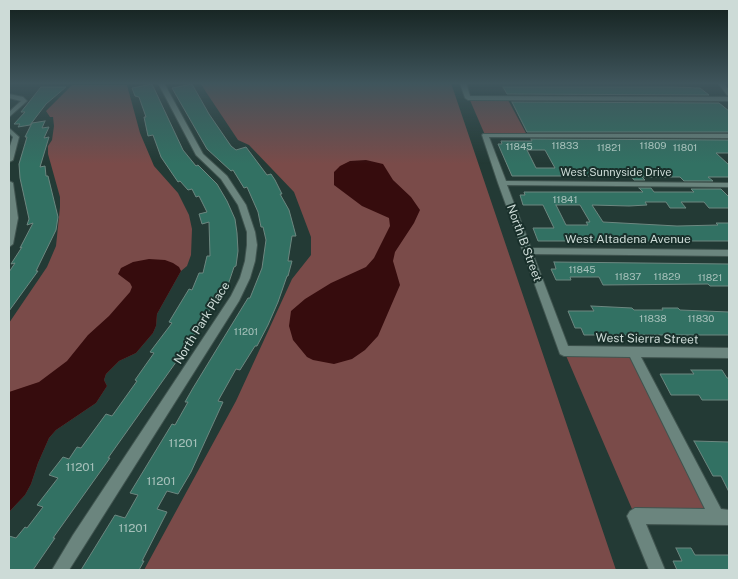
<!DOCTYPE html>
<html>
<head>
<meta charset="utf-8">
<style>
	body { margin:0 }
	#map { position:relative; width:738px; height:579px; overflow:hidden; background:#233a35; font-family:"Public Sans",sans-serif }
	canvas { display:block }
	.frame { position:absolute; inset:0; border:10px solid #cddbd7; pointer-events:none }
</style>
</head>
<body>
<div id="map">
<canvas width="738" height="579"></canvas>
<div class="frame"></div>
</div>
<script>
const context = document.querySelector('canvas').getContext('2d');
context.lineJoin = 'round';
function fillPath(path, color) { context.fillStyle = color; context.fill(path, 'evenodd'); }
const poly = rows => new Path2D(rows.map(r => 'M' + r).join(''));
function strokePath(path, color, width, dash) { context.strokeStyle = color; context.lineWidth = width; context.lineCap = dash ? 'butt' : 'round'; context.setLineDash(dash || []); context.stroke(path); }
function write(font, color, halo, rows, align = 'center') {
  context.font = font + ' "Public Sans",sans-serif'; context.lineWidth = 4; context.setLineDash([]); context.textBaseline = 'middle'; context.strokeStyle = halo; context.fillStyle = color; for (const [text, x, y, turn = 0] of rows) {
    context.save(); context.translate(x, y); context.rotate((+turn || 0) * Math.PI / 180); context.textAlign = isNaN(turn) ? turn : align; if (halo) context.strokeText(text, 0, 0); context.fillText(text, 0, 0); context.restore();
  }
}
fillPath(poly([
	[200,83,451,83,616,570,144,570,236,401,292,279,311,255,311,237,294,192,249,145,238,140],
	[72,85,127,85,140,133,154,166,178,193,189,215,192,229,191,255,187,266,181,271,157,314,156,326,153,333,136,353,119,361,106,374,104,380,107,386,96,403,56,430,49,438,38,463,31,484,25,495,9,512,9,323,47,267,56,246,60,207,60,197,48,154,48,146,52,140,54,126,53,117,50,117,46,111],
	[469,98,507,98,527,135,485,135],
	[564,351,633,352,717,517,635,516]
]), '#7a4b49');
fillPath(poly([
	[366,160,383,164,393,180,411,197,420,210,414,223,395,252,393,261,400,285,378,336,365,350,352,359,334,364,313,360,307,357,293,340,289,326,291,311,305,299,331,283,366,267,374,258,390,226,389,218,362,206,334,185,334,172,340,166,350,161],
	[149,259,165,260,173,263,179,267,181,271,157,314,156,326,153,333,136,353,119,361,106,374,104,380,107,386,96,403,56,430,49,438,38,463,31,484,25,495,9,512,9,392,39,382,67,361,88,335,109,316,130,292,132,287,130,283,118,274,121,268,133,262]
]), '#360c0d');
const building = poly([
	[152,84,183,150,196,166,198,165,217,184,227,201,235,219,237,233,238,251,236,266,234,267,227,288,223,288,191,341,108,458,110,458,53,538,55,538,33,570,9,570,9,536,16,538,25,527,27,528,43,507,37,505,58,478,49,475,63,457,69,459,77,447,81,448,106,414,112,416,137,381,135,380,154,353,150,352,172,323,169,322,189,289,192,290,199,273,203,273,207,256,210,256,209,222,202,224,199,214,207,212,199,196,196,197,192,189,188,190,180,181,178,182,161,157,153,135,148,136,144,117,146,117,139,97,135,96,132,88,152,84],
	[192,84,209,114,231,146,236,150,246,147,267,175,271,174,275,180,282,194,280,194,289,210,296,236,292,236,288,261,292,261,288,276,287,276,278,302,268,325,257,346,255,346,240,370,236,369,218,401,223,402,191,472,178,494,167,491,157,509,167,512,142,561,144,561,139,570,81,570,115,515,125,518,138,495,130,493,172,424,175,425,188,402,185,402,193,388,248,298,250,298,262,268,266,240,263,227,261,227,258,212,247,187,244,188,233,170,231,171,207,149,172,88,192,84],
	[41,87,66,87,46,104,30,125,18,127,20,124,14,124,25,112,21,112,41,87],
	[503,87,674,87,700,88,709,95,507,94,503,87],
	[512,102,719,103,729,111,729,132,527,132,512,102],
	[45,121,42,128,49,127,44,138,49,137,40,167,45,166,46,176,48,176,58,217,56,230,36,271,38,271,9,311,9,272,15,263,11,264,22,247,20,248,33,223,27,225,29,219,20,178,19,164,27,137,25,137,32,123,45,121],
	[531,139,729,140,729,153,716,153,729,165,729,177,708,177,713,181,684,181,680,177,642,177,645,180,634,180,631,176,512,176,498,144,502,144,501,141,532,141,531,139],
	[527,150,545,150,555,168,536,168,527,150],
	[639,188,651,188,654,192,694,192,691,189,721,189,729,197,729,208,709,208,704,202,681,202,686,208,670,208,666,202,645,202,647,205,629,206,592,205,603,222,677,226,718,225,716,223,729,223,729,241,538,241,533,228,554,228,543,205,523,205,520,195,525,195,524,192,643,192,639,188],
	[556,205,580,205,590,222,586,222,588,225,566,225,556,205],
	[554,262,729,264,729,286,710,286,708,284,603,285,599,277,570,277,571,280,556,280,551,269,556,269,554,262],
	[591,306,632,308,634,310,663,310,662,308,678,308,680,310,729,312,729,335,584,335,581,328,575,328,568,311,594,311,591,306],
	[691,370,722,370,727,378,729,378,729,400,702,400,699,395,671,395,660,374,694,374,691,370],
	[694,441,729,442,729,492,721,476,713,476,694,441],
	[676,548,691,548,695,555,729,555,729,570,677,570,673,561,682,561,676,548]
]);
fillPath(building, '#327163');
strokePath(building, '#6d8780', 1);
const street = poly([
	[158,83,164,83,203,154,227,176,246,205,255,232,257,245,255,261,250,278,239,301,69,570,52,570,73,535,231,296,240,278,245,261,247,245,247,232,238,205,221,179,196,155,158,83],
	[460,83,466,83,470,96,729,97,729,101,468,100,465,98,460,83],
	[718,83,724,83,729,90,729,96,727,95,718,83],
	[9,94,23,97,27,101,9,117,9,112,21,101,9,98,9,94],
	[9,128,19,137,13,160,9,162,9,149,13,137,9,133,9,128],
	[483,134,729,134,729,138,489,137,506,181,729,183,729,187,507,185,531,248,729,250,729,256,533,254,568,346,729,348,729,358,641,357,721,509,729,510,729,525,646,524,665,570,649,570,627,516,630,511,635,508,705,509,630,357,564,356,560,354,498,183,482,135,483,134],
	[9,181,13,183,18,218,13,244,9,247,9,181]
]);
strokePath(street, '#415550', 2);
fillPath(street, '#6b857e');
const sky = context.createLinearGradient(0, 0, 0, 164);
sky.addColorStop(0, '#13201d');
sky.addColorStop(0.51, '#3f555c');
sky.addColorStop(1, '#3f555c00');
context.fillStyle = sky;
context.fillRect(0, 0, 738, 164);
write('10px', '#a6c0ba', null, [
	["11833",565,146],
	["11809",653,146],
	["11845",519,147],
	["11821",609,148],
	["11801",685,148],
	["11841",565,200],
	["11845",582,270],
	["11837",628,277],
	["11829",667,277],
	["11821",710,278],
	["11838",653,319],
	["11830",701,319],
	["11201",246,332]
]);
write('11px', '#cddbd7', '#19302b', [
	["West Sunnyside Drive",616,173]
]);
write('12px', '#cddbd7', '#19302b', [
	["West Altadena Avenue",628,239],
	["North B Street",524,243,70],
	["North Park Place",202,323,-58],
	["West Sierra Street",647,339,1]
]);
write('12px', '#a6c0ba', null, [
	["11201",183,443],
	["11201",80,467],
	["11201",161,481],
	["11201",133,528]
]);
</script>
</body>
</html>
